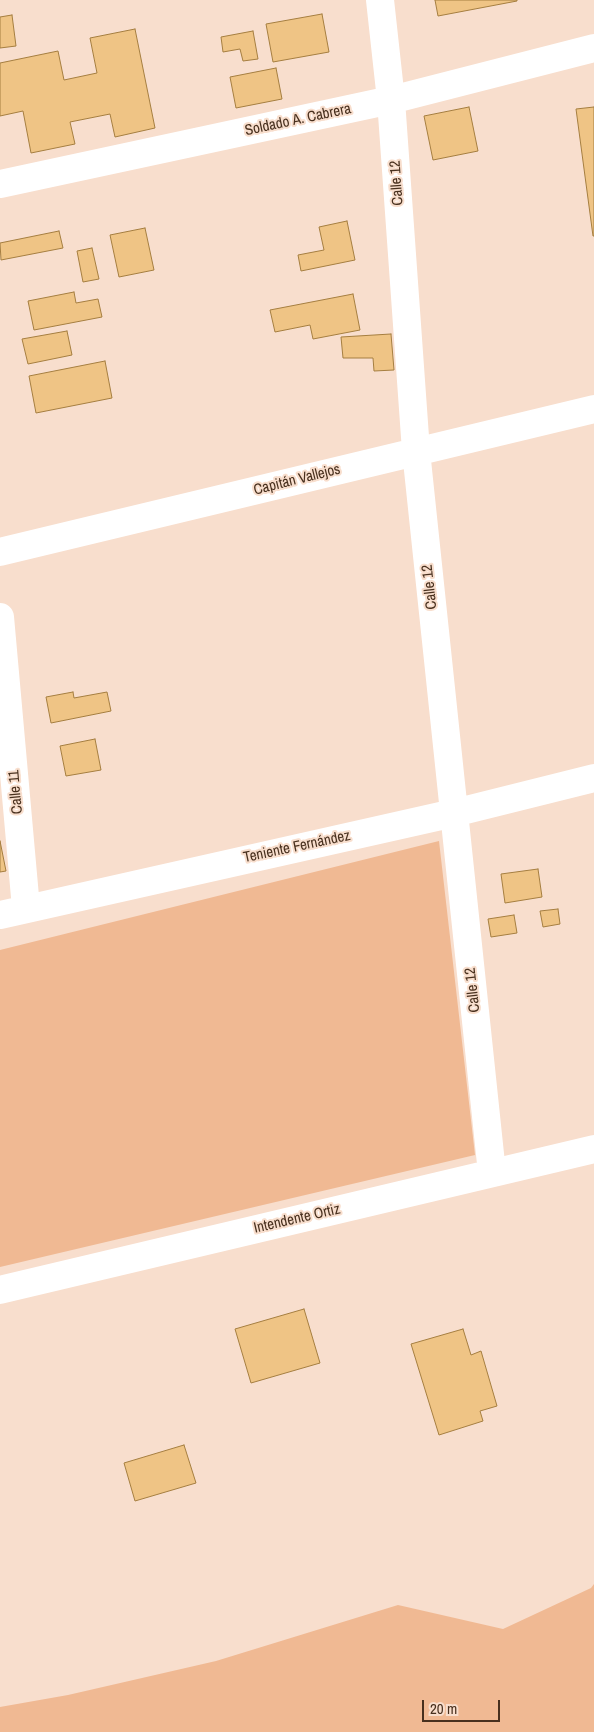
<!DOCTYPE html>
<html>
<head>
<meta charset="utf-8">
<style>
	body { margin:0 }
	#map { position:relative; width:594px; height:1732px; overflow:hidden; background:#f8decd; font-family:"Archivo Narrow",sans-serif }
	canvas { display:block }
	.scale { position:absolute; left:422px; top:1700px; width:78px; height:22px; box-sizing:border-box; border:2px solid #48301e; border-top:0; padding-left:6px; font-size:15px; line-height:18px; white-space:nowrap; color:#48301e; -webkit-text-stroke:4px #f8decd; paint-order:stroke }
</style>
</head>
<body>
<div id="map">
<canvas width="594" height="1732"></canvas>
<div class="scale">20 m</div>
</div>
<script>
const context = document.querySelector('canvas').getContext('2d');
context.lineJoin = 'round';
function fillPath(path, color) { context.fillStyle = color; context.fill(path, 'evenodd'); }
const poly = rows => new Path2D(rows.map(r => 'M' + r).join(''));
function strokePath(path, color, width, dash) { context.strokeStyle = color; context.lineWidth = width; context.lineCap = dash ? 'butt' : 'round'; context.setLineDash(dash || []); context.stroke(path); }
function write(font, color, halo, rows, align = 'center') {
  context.font = font + ' "Archivo Narrow",sans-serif'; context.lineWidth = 4; context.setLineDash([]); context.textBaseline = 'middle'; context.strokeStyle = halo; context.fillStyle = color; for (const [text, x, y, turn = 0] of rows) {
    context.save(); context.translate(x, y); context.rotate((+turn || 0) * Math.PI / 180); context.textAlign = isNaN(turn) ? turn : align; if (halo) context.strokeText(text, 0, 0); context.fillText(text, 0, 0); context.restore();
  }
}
fillPath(poly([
	[439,841,475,1155,0,1267,0,950],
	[594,1584,594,1732,0,1732,0,1707,68,1695,216,1661,398,1605,503,1629,591,1588]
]), '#f0b993');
const building = poly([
	[435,0,517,0,517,1,438,16,435,0],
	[322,14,329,52,273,62,266,24,322,14],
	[12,15,16,46,0,48,0,17,12,15],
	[135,29,155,128,115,137,110,114,70,122,75,144,31,153,23,111,0,116,0,63,58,51,64,80,97,73,90,38,135,29],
	[253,31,258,59,243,61,240,49,223,52,221,37,253,31],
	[276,68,282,99,236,108,230,77,276,68],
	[469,107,478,151,433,160,424,116,469,107],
	[594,107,594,236,593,236,576,109,594,107],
	[347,221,355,260,301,271,298,255,324,250,319,227,347,221],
	[145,228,154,270,119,277,110,235,145,228],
	[59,231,63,248,1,260,0,243,59,231],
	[92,248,99,279,83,282,77,251,92,248],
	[74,292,76,303,98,299,102,317,34,330,28,301,74,292],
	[353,294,360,330,313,339,310,325,275,332,270,310,353,294],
	[67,331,72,355,28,364,22,339,67,331],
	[391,334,394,370,374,371,373,358,343,358,341,337,391,334],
	[105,361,112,398,36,413,29,376,105,361],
	[73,692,74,698,107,692,111,711,51,723,46,697,73,692],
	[95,739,101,770,66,776,60,746,95,739],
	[0,841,6,871,0,872,0,841],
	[538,869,542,897,505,903,501,874,538,869],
	[558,909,560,924,543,927,540,911,558,909],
	[514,915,517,933,491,937,488,919,514,915],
	[304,1309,320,1363,251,1383,235,1329,304,1309],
	[463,1329,471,1355,481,1351,497,1406,480,1411,483,1421,439,1435,411,1344,463,1329],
	[184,1445,196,1483,135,1501,124,1463,184,1445]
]);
fillPath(building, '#efc485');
strokePath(building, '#a57e40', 1);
strokePath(poly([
	[380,0,391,100,416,451,492,1173],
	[0,184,391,100,594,48],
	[0,552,594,409],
	[0,617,26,908],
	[0,915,454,813,594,778],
	[0,1290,594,1149]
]), '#fff', 28);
write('15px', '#48301e', '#f8decd', [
	["Soldado A. Cabrera",298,120,-12],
	["Calle 12",397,183,-94],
	["Capitán Vallejos",297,480,-14],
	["Calle 12",430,587,-96],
	["Calle 11",16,792,-95],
	["Teniente Fernández",297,847,-12],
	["Calle 12",473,990,-96],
	["Intendente Ortiz",297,1219,-13]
]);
</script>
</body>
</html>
